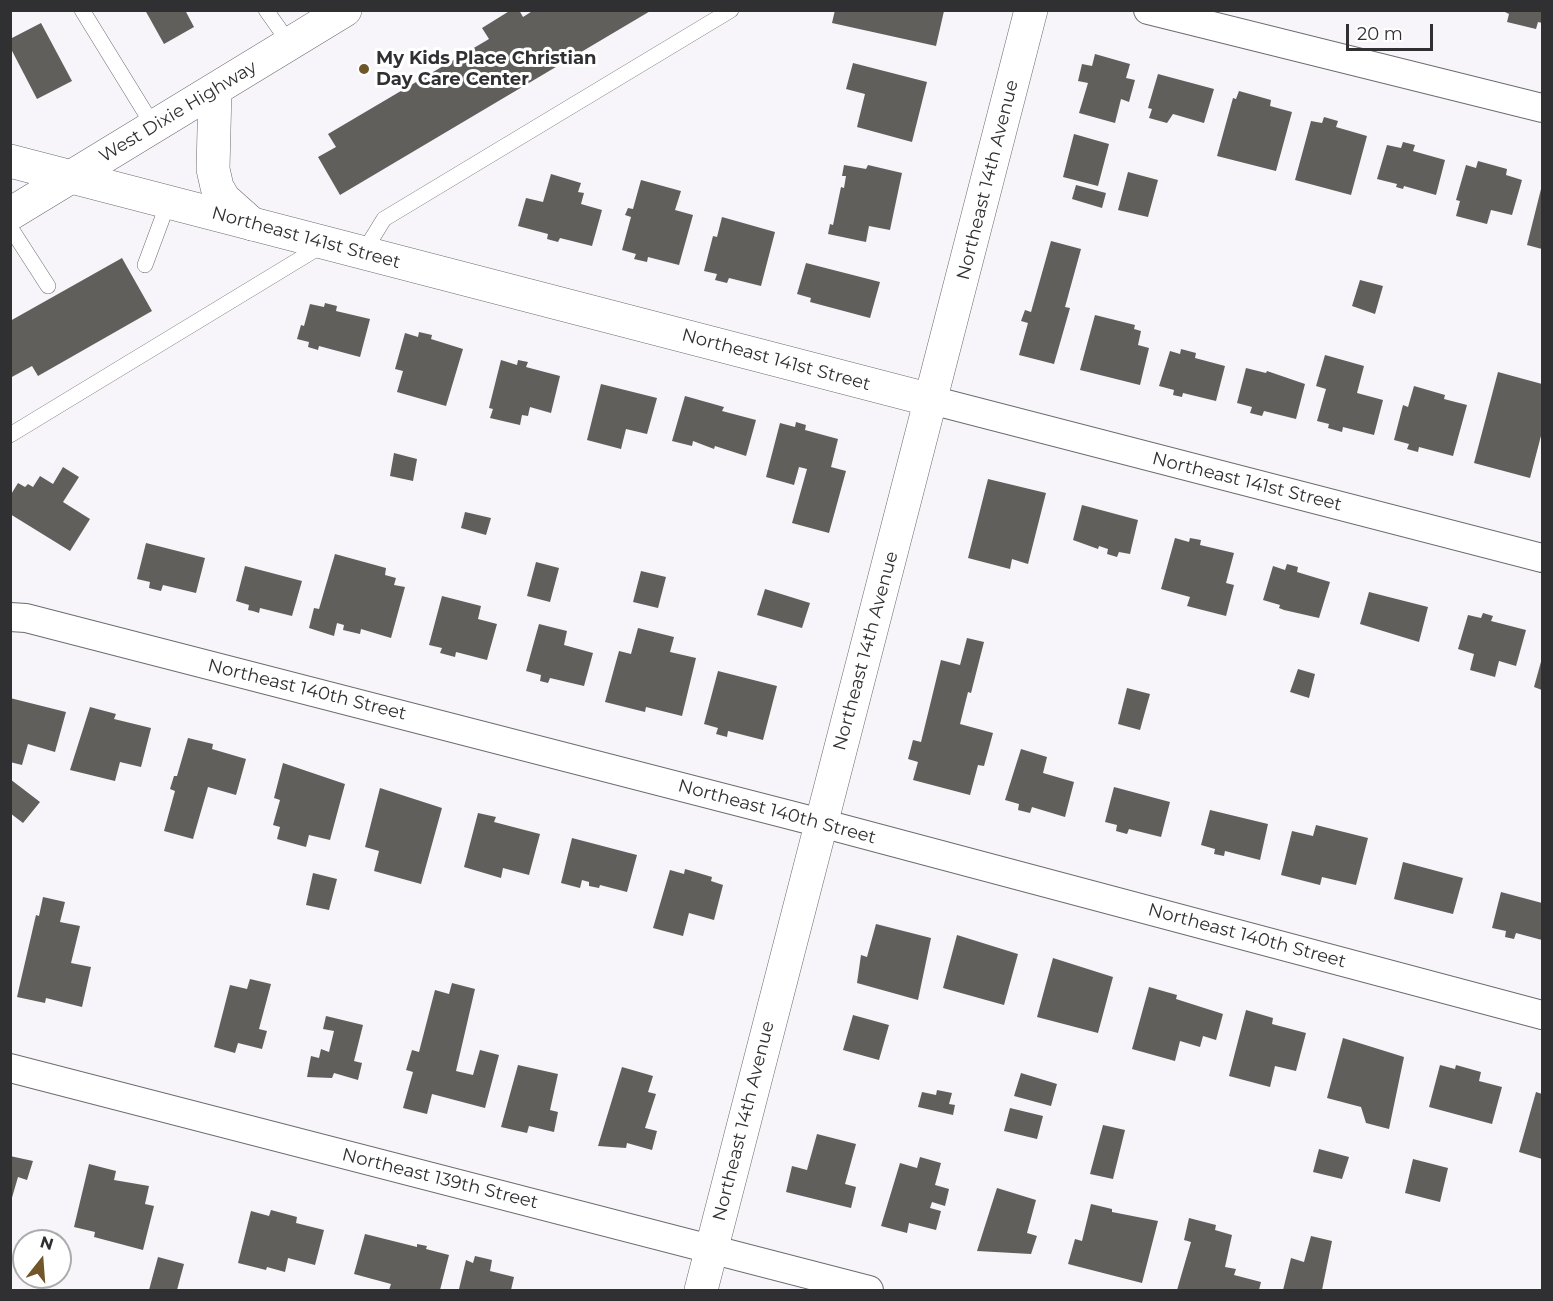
<!DOCTYPE html>
<html>
<head>
<meta charset="utf-8">
<style>
	body { margin:0 }
	#map { position:relative; width:1553px; height:1301px; overflow:hidden; background:#f7f5fa; font-family:Montserrat,sans-serif }
	canvas { display:block }
	.frame { position:absolute; inset:0; border:12px solid #302f31; pointer-events:none }
	.north { position:absolute; left:12px; top:1229px; width:60px; height:60px; box-sizing:border-box; background:#fff; border:2px solid #acacad; border-radius:50%; rotate:17deg; font-size:16px; font-weight:700; line-height:24px; text-align:center; color:#302f31 }
	.north::after { content:''; display:block; margin:auto; width:21px; height:27px; background:#705628; clip-path:polygon(50% 0,100% 100%,50% 72%,0 100%) }
	.scale { position:absolute; left:1346px; top:24px; width:87px; height:27px; box-sizing:border-box; border:3px solid #302f31; border-top:0; padding-left:8px; font-size:18px; line-height:21px; white-space:nowrap; color:#302f31; -webkit-text-stroke:4px #fff; paint-order:stroke }
</style>
</head>
<body>
<div id="map">
<canvas width="1553" height="1301"></canvas>
<div class="frame"></div>
<div class="north">N</div>
<div class="scale">20 m</div>
</div>
<script>
const context = document.querySelector('canvas').getContext('2d');
context.lineJoin = 'round';
function fillPath(path, color) { context.fillStyle = color; context.fill(path, 'evenodd'); }
const poly = rows => new Path2D(rows.map(r => 'M' + r).join(''));
function strokePath(path, color, width, dash) { context.strokeStyle = color; context.lineWidth = width; context.lineCap = dash ? 'butt' : 'round'; context.setLineDash(dash || []); context.stroke(path); }
function write(font, color, halo, rows, align = 'center') {
  context.font = font + ' Montserrat,sans-serif'; context.lineWidth = 6; context.setLineDash([]); context.textBaseline = 'middle'; context.strokeStyle = halo; context.fillStyle = color; for (const [text, x, y, turn = 0] of rows) {
    context.save(); context.translate(x, y); context.rotate((+turn || 0) * Math.PI / 180); context.textAlign = isNaN(turn) ? turn : align; if (halo) context.strokeText(text, 0, 0); context.fillText(text, 0, 0); context.restore();
  }
}
fillPath(poly([
	[145,10,185,10,194,27,164,44],
	[511,10,519,10,523,17,534,10,652,10,340,195,318,157,336,147,328,134,489,39,482,28],
	[835,10,940,10,944,11,936,46,832,23],
	[1501,10,1542,10,1542,23,1538,22,1536,29,1507,22,1509,14],
	[41,23,72,81,37,99,10,47,10,39],
	[1095,54,1130,64,1126,78,1135,80,1129,102,1121,99,1115,123,1079,113,1088,83,1078,81,1082,64,1092,66],
	[853,63,927,82,912,142,857,127,865,94,846,89],
	[1158,74,1214,89,1204,123,1173,114,1167,123,1149,118,1152,109,1148,108],
	[1239,91,1271,100,1270,106,1292,112,1276,171,1217,156,1233,98,1236,99],
	[1324,117,1338,121,1336,127,1367,136,1351,195,1295,180,1311,121,1322,123],
	[1074,134,1109,144,1098,186,1063,177],
	[1403,142,1415,145,1413,151,1445,160,1436,195,1404,186,1403,189,1396,187,1397,184,1377,179,1387,145,1401,148],
	[1478,161,1507,169,1506,175,1522,180,1512,215,1491,210,1487,224,1456,216,1460,201,1456,200,1466,165,1476,168],
	[844,165,866,169,868,165,902,173,890,230,869,226,866,242,828,234,830,224,833,225,841,187,844,188,846,176,842,176],
	[1128,172,1158,180,1148,217,1118,210],
	[551,174,581,183,578,192,584,193,581,204,602,210,592,246,560,238,558,242,547,239,548,234,518,226,526,198,543,202],
	[641,180,681,191,675,210,693,215,679,265,648,257,647,262,634,259,636,254,622,250,631,217,625,215,628,208,633,209],
	[1076,185,1106,193,1102,208,1072,199],
	[1542,185,1542,249,1527,245],
	[722,217,775,232,761,286,729,278,727,283,715,280,717,274,704,271,713,236,717,237],
	[1051,241,1081,249,1065,307,1070,308,1054,364,1019,355,1028,323,1021,321,1025,310,1031,312],
	[122,258,152,311,38,376,32,366,10,378,10,321],
	[806,263,880,282,870,318,810,302,811,298,797,294],
	[1360,280,1383,286,1375,314,1352,306],
	[325,303,337,306,336,311,370,319,360,357,319,346,318,350,308,347,309,342,297,339,301,325,304,326,310,304,324,307],
	[1095,315,1135,325,1134,329,1141,331,1138,345,1149,348,1140,385,1080,370],
	[419,332,432,335,431,339,463,349,446,406,397,392,403,371,395,369,405,333,418,337],
	[1181,349,1196,353,1195,358,1225,366,1216,401,1183,393,1182,397,1173,395,1174,390,1159,386,1170,351,1180,354],
	[1325,355,1364,366,1357,393,1383,400,1374,435,1343,427,1342,432,1328,428,1329,424,1317,421,1326,389,1316,386],
	[501,360,517,365,518,360,528,362,526,367,560,376,551,413,530,407,528,416,522,415,520,425,490,418,493,409,489,408],
	[1246,368,1266,373,1267,371,1305,384,1296,419,1264,411,1262,416,1250,413,1252,407,1237,403],
	[1498,372,1542,384,1542,432,1530,478,1474,463],
	[601,384,657,398,647,434,626,429,621,449,587,440],
	[1414,386,1445,395,1444,399,1467,405,1453,456,1419,447,1418,452,1407,449,1409,444,1394,440,1403,405,1408,407],
	[685,396,724,407,722,411,756,420,746,456,715,446,714,449,693,441,692,446,672,441],
	[796,422,806,425,805,430,838,439,831,467,846,471,829,533,792,523,807,469,799,467,794,485,766,477,780,423,795,427],
	[394,453,417,459,413,481,390,476],
	[63,467,79,477,63,502,90,519,70,551,10,514,10,496,18,483,25,487,28,484,33,487,40,476,53,484],
	[988,479,1046,493,1028,564,1012,559,1010,569,968,558],
	[1082,505,1138,520,1130,554,1119,552,1117,557,1107,554,1108,549,1099,546,1098,549,1073,540],
	[465,512,491,518,486,535,461,528],
	[1175,538,1189,542,1190,538,1201,540,1200,545,1234,553,1226,583,1234,585,1226,616,1187,606,1190,597,1161,589],
	[146,543,205,558,196,593,163,585,161,591,149,588,150,582,137,579],
	[335,554,386,568,385,575,396,578,394,585,405,587,391,638,361,629,360,634,343,630,344,625,337,623,334,636,309,628,314,608,319,609],
	[536,562,559,568,550,602,527,596],
	[1287,564,1298,567,1297,572,1330,582,1319,618,1284,610,1279,608,1280,605,1263,600,1273,566,1285,570],
	[245,566,302,581,292,616,260,608,259,613,253,611,248,610,249,605,236,601],
	[641,571,666,577,658,608,633,602],
	[765,589,810,603,802,628,757,615],
	[1369,592,1428,607,1419,642,1360,624],
	[442,596,481,606,478,619,497,624,487,660,456,652,455,657,440,653,442,648,429,645],
	[1483,613,1493,616,1491,621,1526,630,1516,666,1499,661,1495,677,1470,670,1474,654,1458,649,1468,615,1481,618],
	[539,624,567,631,564,645,593,653,584,686,550,678,548,683,540,681,541,675,526,671],
	[638,628,674,637,670,652,696,658,682,716,646,707,645,712,605,702,619,651,631,654],
	[967,638,984,642,971,693,968,692,960,724,993,733,984,766,978,765,970,795,913,780,918,762,908,759,913,740,921,742,941,660,960,665],
	[1542,658,1542,690,1534,687],
	[1298,669,1315,674,1309,698,1290,692],
	[718,671,777,686,763,740,728,731,727,737,716,734,718,728,704,724],
	[1127,688,1150,694,1140,730,1118,724],
	[10,698,66,712,55,752,28,744,22,765,10,762],
	[90,707,116,714,114,719,151,728,141,767,120,762,115,781,70,770],
	[188,738,213,744,212,749,246,759,236,795,208,787,193,839,164,831,175,791,170,789,174,776,177,776],
	[1021,749,1047,757,1043,773,1074,782,1065,817,1032,807,1030,813,1018,810,1019,804,1005,800],
	[283,763,345,784,330,840,309,835,306,847,277,839,280,827,273,825,280,800,274,798],
	[10,779,40,802,23,823,10,813],
	[1114,787,1170,802,1161,837,1129,829,1127,834,1116,831,1117,825,1105,822],
	[380,788,442,808,421,884,374,871,379,851,365,847],
	[1210,810,1268,824,1260,860,1225,851,1224,856,1214,854,1215,849,1201,845],
	[478,813,496,817,494,822,540,834,529,875,503,868,501,878,464,867],
	[1316,825,1368,838,1356,885,1322,877,1320,885,1281,875,1292,831,1313,836],
	[572,838,637,855,627,892,600,885,599,888,589,886,589,882,582,880,580,888,561,883],
	[1403,862,1463,878,1453,914,1394,899],
	[685,869,712,877,711,881,723,885,714,920,689,913,683,936,653,928,670,870,684,874],
	[313,873,337,879,329,910,306,905],
	[1501,892,1542,903,1542,940,1516,933,1514,939,1505,937,1506,931,1492,928],
	[43,897,65,902,60,922,80,926,71,963,91,967,82,1007,46,998,45,1003,17,997,36,915,39,916],
	[876,924,931,938,918,1000,857,983,861,955,867,957],
	[957,935,1018,954,1004,1005,943,988],
	[1053,958,1113,977,1098,1033,1037,1017],
	[250,979,271,984,259,1029,267,1031,262,1049,238,1043,235,1053,214,1047,230,985,247,989],
	[452,983,475,989,456,1071,473,1075,480,1050,499,1055,485,1108,432,1094,427,1114,403,1108,413,1072,406,1070,412,1050,419,1052,435,990,449,994],
	[1149,987,1177,995,1176,999,1223,1014,1216,1040,1203,1036,1200,1047,1180,1041,1175,1061,1132,1049],
	[1246,1010,1273,1018,1272,1024,1306,1033,1296,1071,1275,1066,1270,1087,1229,1076],
	[853,1015,889,1025,879,1060,843,1050],
	[326,1016,363,1025,354,1061,362,1063,358,1080,334,1073,332,1078,307,1077,311,1056,319,1058,321,1049,329,1052,334,1031,323,1029],
	[1343,1038,1404,1057,1389,1129,1366,1123,1361,1107,1327,1098],
	[518,1065,558,1074,550,1110,558,1112,554,1132,529,1126,527,1133,501,1127],
	[1440,1065,1455,1069,1456,1065,1481,1072,1479,1081,1502,1087,1492,1124,1429,1107],
	[622,1067,653,1076,648,1092,656,1094,645,1128,657,1131,652,1150,627,1143,626,1148,598,1146],
	[1021,1073,1057,1084,1051,1106,1014,1096],
	[937,1090,952,1093,949,1104,955,1105,953,1115,918,1107,922,1092,936,1095],
	[1536,1092,1542,1094,1542,1159,1519,1152],
	[1010,1108,1043,1116,1037,1139,1004,1131],
	[1103,1125,1125,1130,1113,1179,1090,1174],
	[817,1134,856,1144,845,1184,856,1187,851,1208,786,1192,792,1166,807,1170],
	[1319,1149,1349,1157,1342,1179,1313,1172],
	[10,1156,33,1161,27,1180,18,1177,11,1201],
	[920,1157,941,1163,935,1185,949,1189,945,1206,932,1202,930,1208,941,1211,936,1230,909,1223,907,1233,881,1226,900,1163,917,1168],
	[1413,1159,1448,1168,1440,1202,1405,1193],
	[89,1164,116,1171,114,1180,149,1186,145,1204,154,1206,143,1250,94,1237,95,1232,74,1227],
	[997,1188,1036,1200,1027,1233,1037,1236,1031,1254,977,1251],
	[1091,1204,1112,1209,1112,1212,1158,1221,1142,1283,1068,1264,1075,1239,1082,1241],
	[271,1210,297,1217,296,1223,324,1230,315,1265,288,1258,285,1272,267,1267,266,1270,238,1263,251,1211,269,1216],
	[1189,1218,1216,1225,1215,1230,1232,1235,1225,1267,1236,1269,1234,1275,1261,1282,1259,1290,1177,1290,1191,1242,1184,1240],
	[365,1234,417,1247,417,1244,427,1246,426,1249,449,1255,440,1290,389,1290,391,1284,354,1274],
	[1311,1236,1332,1241,1322,1290,1283,1290,1291,1258,1304,1262],
	[475,1256,492,1260,490,1271,514,1277,511,1290,459,1289,466,1260,473,1263],
	[158,1257,184,1264,177,1290,149,1290]
]), '#615f5b');
const service = poly([
	[82,10,154,127],
	[266,10,290,44],
	[10,227,48,286],
	[363,253,384,219,731,10],
	[145,265,168,203],
	[10,435,323,245]
]);
const minor = poly([
	[1148,10,1542,108],
	[931,400,1542,558],
	[10,617,26,618,821,823,1542,1015],
	[10,1068,869,1290]
]);
const tertiary = poly([
	[10,161,931,400],
	[701,1290,1031,10]
]);
const secondary = poly([
	[215,90,213,169,217,187,224,199,252,224],
	[10,214,345,10]
]);
strokePath(service, '#6d6b6f', 16);
strokePath(minor, '#6d6b6f', 30);
strokePath(tertiary, '#6d6b6f', 34);
strokePath(secondary, '#6d6b6f', 34);
strokePath(service, '#fff', 15);
strokePath(minor, '#fff', 28);
strokePath(tertiary, '#fff', 33);
strokePath(secondary, '#fff', 33);
for (const [x, y, r, color] of [
	[364,69,6,"#705628"]
]) { const dot = new Path2D(); dot.arc(x, y, r, 0, 2 * Math.PI); context.fillStyle = color; context.fill(dot); strokePath(dot, '#fff', 2); }
write('bold 18px', '#302f31', '#fff', [
	["My Kids Place Christian",376,59],
	["Day Care Center",376,80]
], 'left');
write('18px', '#302f31', '#fff', [
	["West Dixie Highway",178,112,-31],
	["Northeast 14th Avenue",988,180,-76],
	["Northeast 141st Street",306,238,15],
	["Northeast 141st Street",776,360,15],
	["Northeast 141st Street",1247,482,14],
	["Northeast 14th Avenue",866,651,-75],
	["Northeast 140th Street",307,690,14],
	["Northeast 140th Street",777,812,15],
	["Northeast 140th Street",1247,936,15],
	["Northeast 14th Avenue",744,1121,-76],
	["Northeast 139th Street",440,1179,14]
]);
</script>
</body>
</html>
